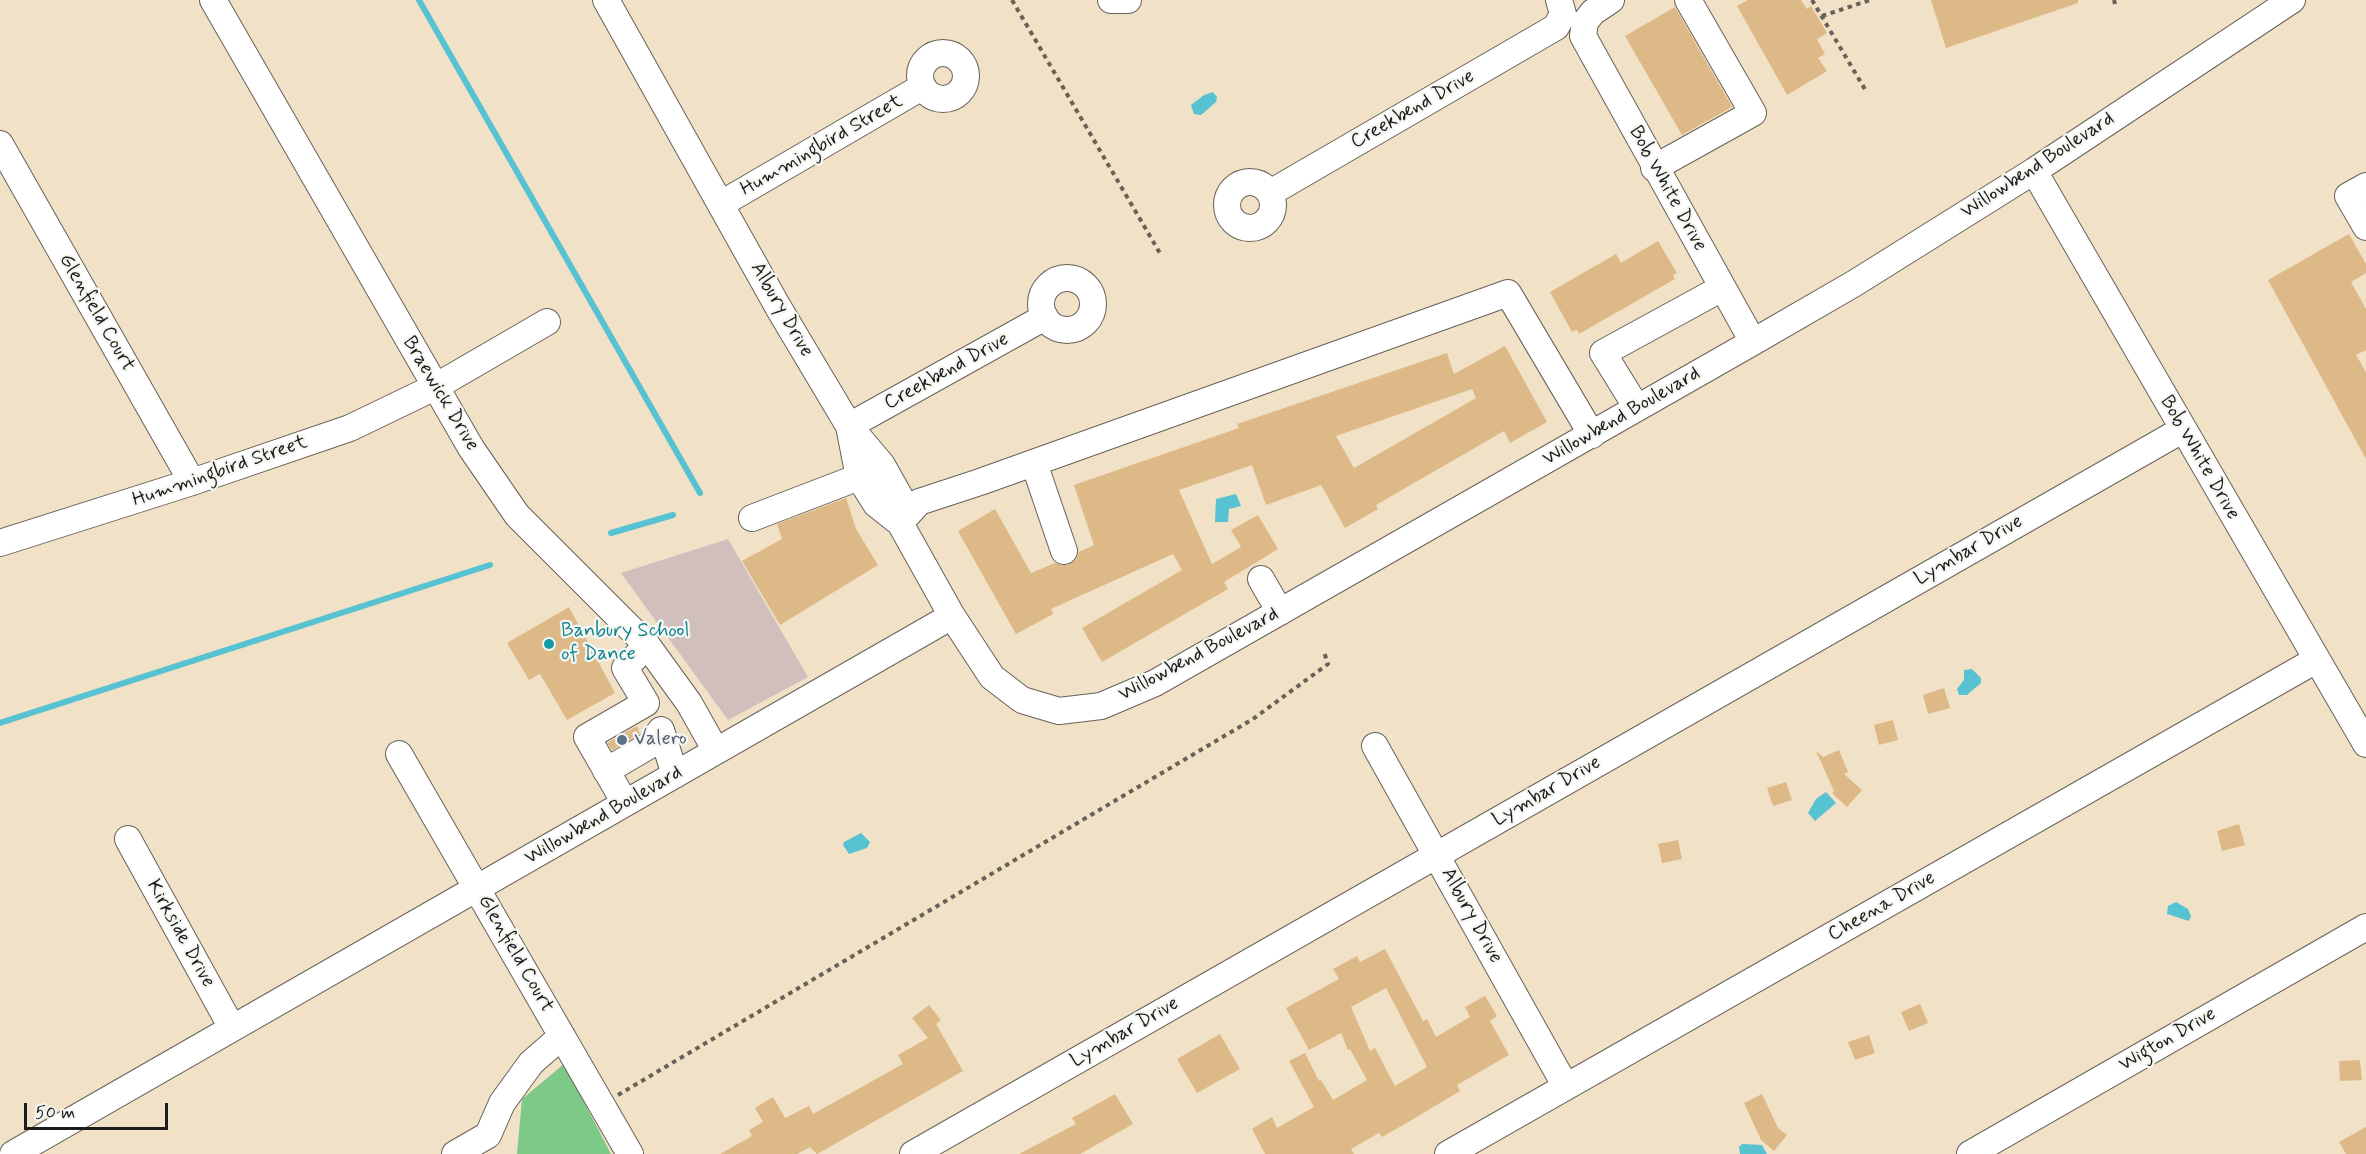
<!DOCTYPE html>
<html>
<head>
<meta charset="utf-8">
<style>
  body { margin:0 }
  #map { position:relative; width:2366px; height:1154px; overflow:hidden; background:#f1e1c7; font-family:Mynerve,sans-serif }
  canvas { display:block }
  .scale { position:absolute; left:24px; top:1103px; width:144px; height:27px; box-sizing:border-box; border:3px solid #1c1c1c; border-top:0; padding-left:8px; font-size:18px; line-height:21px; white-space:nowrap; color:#1c1c1c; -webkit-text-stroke:4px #f6f6f2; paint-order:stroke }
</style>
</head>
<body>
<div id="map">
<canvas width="2366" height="1154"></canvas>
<div class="scale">50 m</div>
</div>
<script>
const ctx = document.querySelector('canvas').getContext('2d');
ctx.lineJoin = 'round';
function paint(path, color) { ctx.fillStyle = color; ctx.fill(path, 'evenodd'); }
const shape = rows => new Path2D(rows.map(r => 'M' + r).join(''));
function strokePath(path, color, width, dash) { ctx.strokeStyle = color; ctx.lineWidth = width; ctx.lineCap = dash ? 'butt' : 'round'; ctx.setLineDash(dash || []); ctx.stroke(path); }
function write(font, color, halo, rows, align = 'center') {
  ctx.font = font + ' Mynerve,sans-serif'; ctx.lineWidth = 4.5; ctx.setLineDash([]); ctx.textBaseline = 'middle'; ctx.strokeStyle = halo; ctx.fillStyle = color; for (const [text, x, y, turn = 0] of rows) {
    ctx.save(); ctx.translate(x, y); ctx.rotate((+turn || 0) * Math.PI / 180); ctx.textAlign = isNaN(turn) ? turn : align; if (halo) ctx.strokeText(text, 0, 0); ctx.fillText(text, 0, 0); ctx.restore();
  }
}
const industrial = shape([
  [728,539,808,677,728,720,621,573]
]);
const green = shape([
  [564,1064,611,1154,517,1154,522,1099]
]);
const water = shape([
  [1213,92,1217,97,1216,102,1201,115,1194,114,1191,105,1204,95],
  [1236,494,1241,506,1229,509,1228,522,1215,522,1216,499],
  [1972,669,1981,678,1981,683,1967,695,1959,695,1957,689,1964,680,1964,670],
  [1826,792,1836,803,1815,821,1808,813,1816,799],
  [861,833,870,842,867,848,849,854,843,845,844,842],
  [2176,902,2188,909,2191,916,2189,921,2167,914,2168,906],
  [1742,1144,1762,1145,1767,1154,1740,1154,1739,1147]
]);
const stream = shape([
  [419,0,700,493],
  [611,533,673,515],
  [0,723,490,565]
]);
const building = shape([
  [1748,0,1801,0,1807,9,1811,6,1827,33,1817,39,1825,54,1818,58,1827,71,1787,95,1737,6],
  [1931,0,2078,0,2078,3,1946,48],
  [1675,7,1732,107,1682,135,1625,36],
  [2349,234,2366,264,2366,273,2351,282,2366,309,2366,350,2356,355,2366,372,2366,459,2268,280],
  [1658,241,1677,273,1673,275,1675,279,1579,334,1577,330,1572,332,1550,292,1616,254,1621,263],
  [1505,346,1547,422,1510,443,1504,431,1376,505,1378,509,1345,528,1321,485,1266,505,1252,465,1179,490,1212,564,1241,547,1231,530,1258,515,1278,549,1224,582,1228,589,1102,662,1082,628,1182,570,1173,554,1051,609,1053,614,1016,634,958,531,995,509,1031,573,1055,563,1068,565,1076,560,1079,552,1094,545,1074,485,1239,428,1237,424,1447,353,1454,374],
  [1472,389,1476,398,1354,468,1336,436],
  [846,498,856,529,878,565,780,625,742,561,782,539,777,524],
  [569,607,615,693,567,720,540,674,529,680,507,643],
  [1944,688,1950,708,1928,714,1923,695],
  [1893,720,1898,740,1879,745,1874,725],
  [637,726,640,734,612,750,607,743],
  [1839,750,1848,772,1844,774,1862,790,1847,807,1832,793,1834,791,1816,751,1823,757],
  [1786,782,1792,800,1773,806,1767,788],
  [2239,824,2245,845,2222,851,2217,831],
  [1678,840,1682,859,1662,863,1658,844],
  [1385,949,1423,1021,1427,1019,1436,1037,1470,1017,1465,1007,1485,996,1497,1016,1490,1021,1509,1055,1457,1085,1460,1091,1410,1121,1382,1137,1379,1133,1351,1149,1354,1154,1265,1154,1252,1129,1272,1117,1277,1128,1314,1107,1289,1061,1305,1053,1319,1081,1321,1080,1333,1100,1367,1080,1350,1049,1348,1050,1341,1033,1309,1050,1286,1008,1339,979,1333,969,1357,956,1360,962],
  [1386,988,1427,1067,1395,1086,1375,1048,1370,1051,1351,1007],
  [1920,1004,1928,1023,1909,1031,1901,1012],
  [929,1005,941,1020,936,1024,963,1071,817,1154,810,1147,797,1154,720,1154,752,1136,749,1130,763,1122,755,1108,773,1097,785,1118,809,1106,813,1114,903,1064,898,1055,928,1038,912,1018],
  [1220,1034,1240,1069,1197,1093,1177,1059],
  [1869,1035,1875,1053,1855,1060,1848,1042],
  [2360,1060,2362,1080,2340,1081,2339,1061],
  [1115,1094,1133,1124,1080,1154,1019,1154,1076,1124,1072,1118],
  [1762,1094,1778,1128,1787,1135,1774,1151,1761,1140,1744,1103],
  [2366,1127,2366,1154,2346,1154,2339,1142]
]);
const path = shape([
  [1012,0,1161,255],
  [1812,0,1866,91],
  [2114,0,2115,4],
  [1822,16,1870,0],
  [618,1095,1253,719,1328,664,1324,652]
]);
const minor = shape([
  [213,0,471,448,517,515,647,645,689,703,716,751],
  [606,0,778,307,849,426,859,477,876,504,900,523,952,616,992,677,1022,700,1059,711,1101,706,1155,683,1753,342,1855,283,2034,171,2292,0],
  [1111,0,1128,0],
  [1611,0,1593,12,1585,22,1583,36,1753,342],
  '920 76a23 23 0 1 1 46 0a23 23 0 1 1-46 0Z',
  [0,144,192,482],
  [1654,168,1753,113,1688,0],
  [2034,171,2366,744],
  '1227 205a23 23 0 1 1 46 0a23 23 0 1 1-46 0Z',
  [2366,186,2348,196,2366,227],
  [1270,193,1556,27,1563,14,1559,0],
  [721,204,922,87],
  '1041 304a26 26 0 1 1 52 0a26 26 0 1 1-52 0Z',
  [1637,408,1603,353,1722,288],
  [849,426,1045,317],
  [849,426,882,465,900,497,900,523],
  [1034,463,1064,551],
  [752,518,859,477],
  [900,523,919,502,980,482,1508,293,1592,435],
  [0,543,192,482,350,428,435,387,547,322],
  [1261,579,1280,612],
  [1375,746,1566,1087],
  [399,754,630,1154],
  [606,771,650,745,661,730,675,775],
  [625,803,587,737,646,703,625,668,647,645],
  [128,839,232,1028],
  [13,1154,952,616],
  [455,1154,488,1135,502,1103,531,1063,562,1036],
  [913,1154,2182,430],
  [1448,1154,2316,660],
  [1970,1154,2366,927]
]);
const markers = [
  [549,644,6,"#0f9aa8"],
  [622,740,6,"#5c6f8a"]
];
const streetNames = [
  ["Creekbend Drive",1413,110,-30],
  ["Hummingbird Street",822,146,-30],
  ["Willowbend Boulevard",2038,166,-33],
  ["Bob White Drive",1667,189,61],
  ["Albury Drive",781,310,60],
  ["Glenfield Court",96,313,60],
  ["Creekbend Drive",947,372,-29],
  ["Braewick Drive",440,394,59],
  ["Willowbend Boulevard",1622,417,-30],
  ["Bob White Drive",2199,458,60],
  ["Hummingbird Street",220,472,-19],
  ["Lymbar Drive",1969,551,-30],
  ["Willowbend Boulevard",1199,655,-28],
  ["Lymbar Drive",1547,792,-30],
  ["Willowbend Boulevard",604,816,-30],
  ["Cheena Drive",1882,907,-30],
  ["Albury Drive",1471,916,61],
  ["Kirkside Drive",180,934,61],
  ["Glenfield Court",515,954,60],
  ["Lymbar Drive",1125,1033,-30],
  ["Wigton Drive",2168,1040,-30]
];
const cultureNames = [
  ["Banbury School",561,632],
  ["of Dance",561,655]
];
const serviceNames = [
  ["Valero",634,740]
];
paint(industrial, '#d1bfbd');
paint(green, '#7cc988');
paint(water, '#57c2d1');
strokePath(stream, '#57c2d1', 6);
paint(building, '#ddb987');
strokePath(minor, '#676158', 28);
strokePath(path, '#676158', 4, [4.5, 4.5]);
strokePath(minor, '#fff', 26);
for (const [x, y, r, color] of markers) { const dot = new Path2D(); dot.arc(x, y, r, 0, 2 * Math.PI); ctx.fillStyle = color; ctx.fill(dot); strokePath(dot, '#f6f6f2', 2); }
write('20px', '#1c1c1c', '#f6f6f2', streetNames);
write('20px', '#0d838f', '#f6f6f2', cultureNames, 'left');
write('20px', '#4e5e75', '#f6f6f2', serviceNames, 'left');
</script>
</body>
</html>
